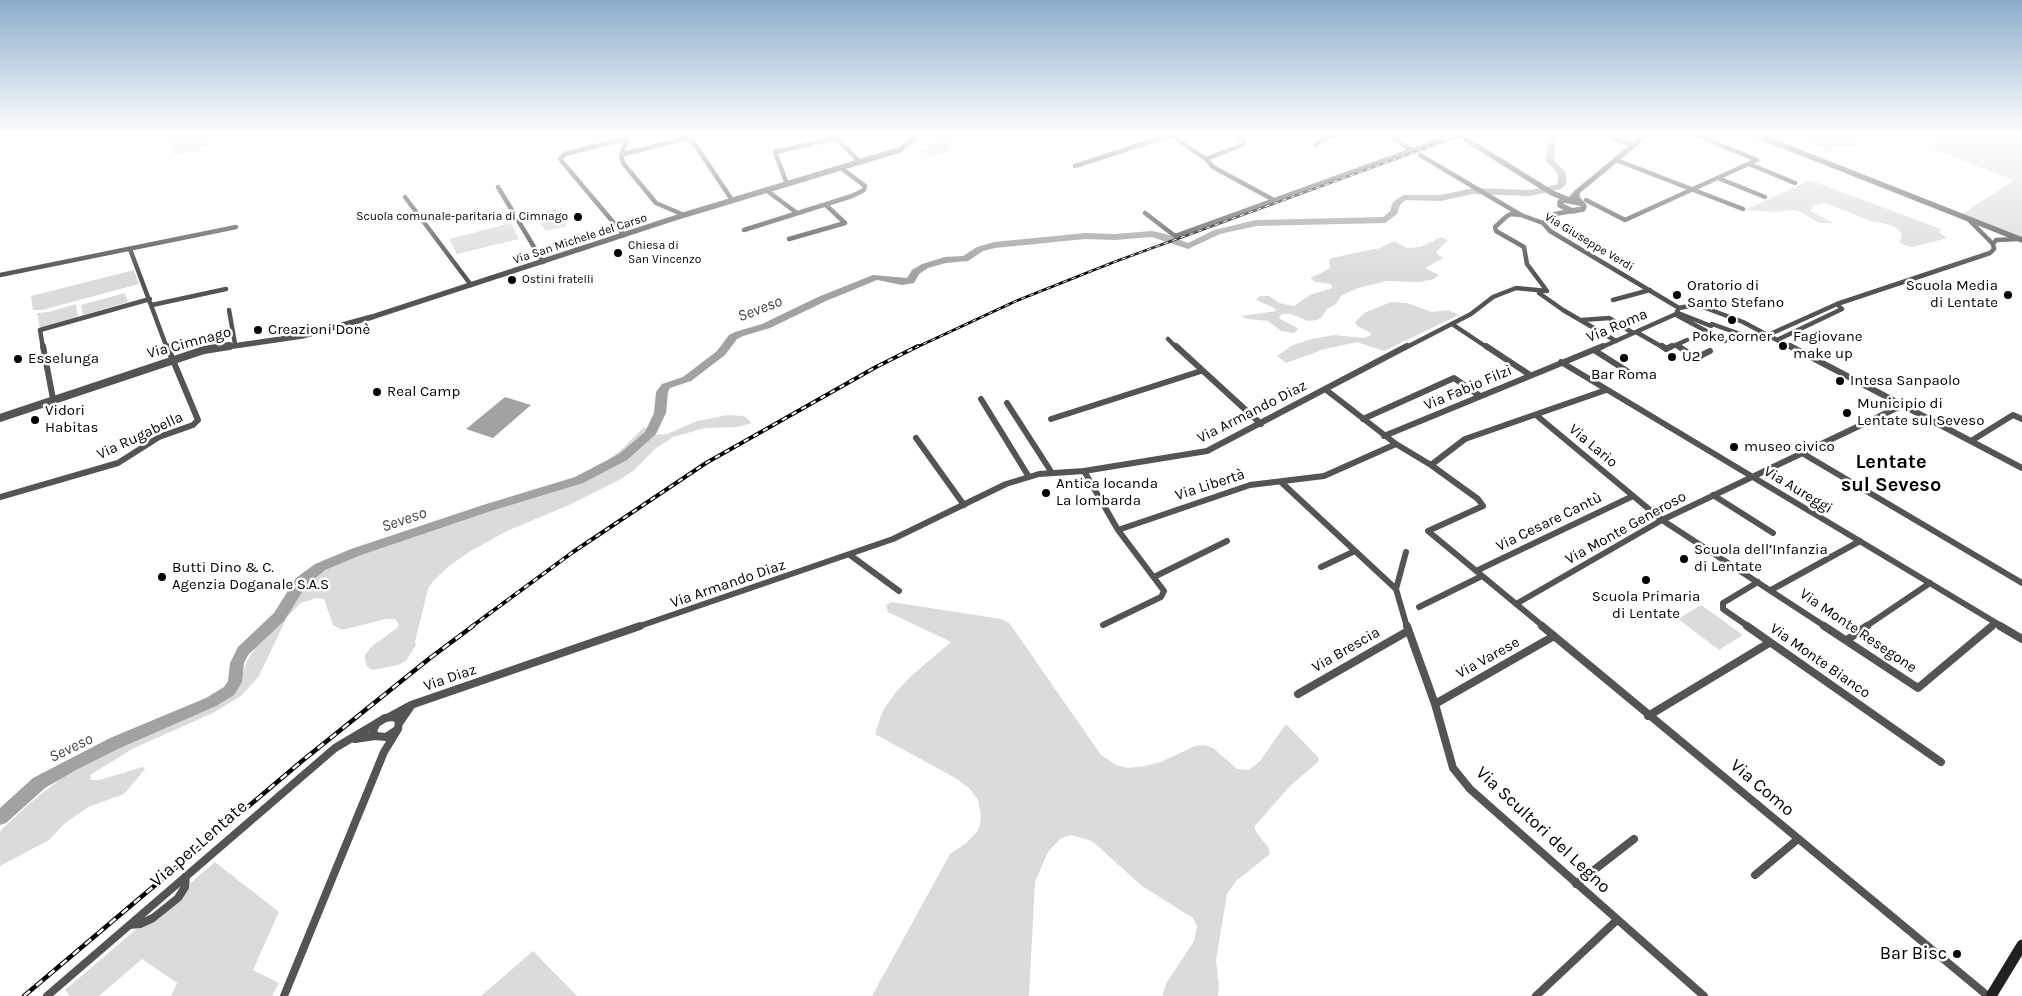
<!DOCTYPE html>
<html>
<head>
<meta charset="utf-8">
<style>
  body { margin:0 }
  canvas { display:block; background:#fff }
</style>
</head>
<body>
<canvas width="2022" height="996"></canvas>
<script>
const ctx = document.querySelector('canvas').getContext('2d');
ctx.lineJoin = 'round';
function paint(path, color) { ctx.fillStyle = color; ctx.fill(path, 'evenodd'); }
const shape = rows => new Path2D(rows.map(r => 'M' + r).join(''));
function strokePath(path, color, width, dash) { ctx.strokeStyle = color; ctx.lineWidth = width; ctx.lineCap = dash ? 'butt' : 'round'; ctx.setLineDash(dash || []); ctx.stroke(path); }
function write(font, color, halo, rows, align = 'center') {
  ctx.font = font + ' Karla,sans-serif'; ctx.lineWidth = 5; ctx.setLineDash([]); ctx.textBaseline = 'middle'; ctx.strokeStyle = halo; ctx.fillStyle = color; for (const [text, x, y, turn = 0] of rows) {
    ctx.save(); ctx.translate(x, y); ctx.rotate((+turn || 0) * Math.PI / 180); ctx.textAlign = isNaN(turn) ? turn : align; if (halo) ctx.strokeText(text, 0, 0); ctx.fillText(text, 0, 0); ctx.restore();
  }
}
const green = shape([
  [171,135,210,135,210,148,173,155],
  [1795,135,1838,135,1859,145,1827,151],
  [1959,135,2022,135,2022,237,1962,214,2014,180,1925,147],
  [946,139,955,145,948,148,951,151,931,157,918,148],
  [1810,180,1941,229,1939,232,1947,238,1913,247,1906,246,1900,242,1902,234,1897,228,1887,224,1874,222,1825,203,1814,205,1810,211,1833,223,1819,223,1801,212,1793,210,1777,212,1745,210],
  [555,209,567,226,546,231,534,215],
  [511,223,519,239,457,254,449,239],
  [1441,237,1448,240,1437,251,1437,254,1443,258,1425,268,1439,275,1434,279,1420,282,1387,281,1358,288,1341,296,1336,304,1327,309,1321,318,1317,320,1308,321,1291,314,1282,314,1279,317,1280,319,1298,328,1296,332,1293,333,1281,331,1268,321,1247,319,1241,316,1276,311,1274,308,1256,300,1260,296,1270,296,1279,303,1294,306,1310,295,1332,288,1331,284,1315,282,1310,278,1329,269,1330,266,1329,260,1331,258,1380,248,1394,241,1407,248,1420,247],
  [134,270,139,284,42,310,33,310,31,296],
  [125,293,128,302,83,315,81,305],
  [1391,302,1407,303,1432,312,1448,310,1459,315,1384,351,1357,342,1325,349,1286,363,1277,356,1293,345,1312,339,1334,335,1364,338,1371,335,1371,333,1357,326,1355,322,1364,313],
  [76,304,78,317,40,328,37,313,49,312],
  [728,415,744,416,752,423,738,427,705,428,673,437,655,449,633,471,619,480,569,505,507,531,469,552,449,566,433,581,428,589,415,642,416,645,406,661,398,665,373,670,367,667,365,661,365,655,371,647,397,628,399,624,395,619,386,619,342,630,333,625,324,599,317,598,301,603,287,617,259,676,241,696,213,713,134,748,90,775,91,780,99,780,143,767,145,769,124,794,88,807,64,824,49,840,0,866,0,831,30,803,63,777,84,763,117,746,213,703,235,691,238,687,247,661,256,647,278,625,298,590,314,574,327,565,362,553,363,550,565,483,606,462,623,448,644,427,655,435,667,434,697,421],
  [892,602,1001,619,1006,621,1010,624,1101,755,1116,765,1128,768,1144,766,1161,762,1195,746,1204,745,1213,748,1237,769,1249,770,1260,761,1286,724,1319,758,1318,762,1290,786,1254,827,1257,833,1268,847,1270,854,1236,881,1227,894,1216,960,1219,986,1218,996,1162,996,1167,982,1194,941,1197,926,1193,918,1142,886,1092,841,1071,835,1060,839,1048,852,1035,882,1029,996,872,996,950,854,965,844,977,832,980,825,981,816,978,800,970,789,957,779,875,734,883,710,897,691,911,676,951,642,888,612,886,605],
  [1701,605,1743,635,1719,650,1678,619],
  [215,862,279,912,253,970,279,983,272,996,171,996,177,983,142,959,99,996,70,996,65,990],
  [533,951,577,996,481,996]
]);
const water = shape([
  [505,397,531,405,493,438,466,429]
]);
const river = shape([
  [1549,135,1557,135,1554,160,1566,173,1566,184,1561,189,1530,196,1473,194,1441,201,1406,200,1400,205,1397,214,1385,223,1256,226,1220,234,1188,249,1152,237,1115,240,1085,239,995,248,983,251,968,261,946,263,928,268,919,274,914,283,902,285,877,280,826,301,770,328,743,336,737,339,725,355,691,381,670,388,668,392,666,413,656,434,627,460,583,483,491,511,361,555,325,570,306,586,284,621,248,655,244,663,242,682,234,695,216,706,120,748,76,770,45,788,6,823,0,825,0,808,33,778,110,738,206,698,224,687,228,681,230,663,238,647,274,613,296,578,315,564,351,549,483,505,575,477,619,454,645,432,654,413,656,392,662,384,683,377,717,351,729,335,735,332,762,324,818,297,873,275,907,278,912,270,922,264,945,257,963,256,977,247,994,242,1085,233,1115,234,1152,231,1166,234,1188,243,1214,230,1256,220,1383,217,1390,211,1393,202,1403,195,1441,195,1473,188,1530,190,1555,185,1558,183,1558,174,1546,161,1549,135]
]);
const minorFar2 = shape([
  [1236,135,1244,141,1244,144,1206,159,1213,167,1272,199],
  [1390,135,1411,150],
  [1604,135,1634,146],
  [627,136,628,138,621,155,623,163,656,203,684,215],
  [834,136,860,162],
  [1172,136,1206,159],
  [690,137,732,200],
  [1315,144,1333,135],
  [621,155,698,135],
  [1420,155,1521,215,1543,223,1550,231,1679,308],
  [1616,160,1743,209],
  [1749,164,1795,183],
  [1075,166,1149,142,1178,135],
  [1718,178,1765,197],
  [787,184,775,152,837,138],
  [498,187,543,262],
  [766,190,797,213],
  [405,197,471,285],
  [1586,200,1625,220,1757,160,1696,135],
  [1145,213,1175,236,1437,141],
  [1969,220,1993,244],
  [1543,223,1555,214,1572,211],
  [744,230,852,196,864,190,865,186,841,168],
  [624,235,560,159,565,154,628,138],
  [789,239,845,223,826,205],
  [130,249,167,348],
  [0,275,236,227],
  [1539,293,1563,310,1616,341],
  [1613,300,1650,290],
  [152,305,226,289],
  [1679,308,1689,306,1703,307,1743,322,1792,348],
  [229,310,235,344],
  [1678,313,1711,326,1712,324,1743,335],
  [1678,316,1725,341],
  [1582,320,1609,318,1633,333],
  [1452,324,1488,348],
  [1636,332,1664,348],
  [1768,335,1837,304,1990,253,1994,249,1993,244,1996,240,2018,239],
  [1168,339,1177,348],
  [1777,340,1842,309,1837,304],
  [1676,345,1680,348],
  [43,348,40,330,150,299],
  [1405,348,1471,314,1493,297,1516,288,1547,291,1527,264,1524,247,1496,231,1495,227,1507,216,1511,214,1521,215],
  [1600,348,1676,314,1679,308],
  [1669,348,1687,340]
]);
const minorFar1 = shape([
  [43,346,53,399],
  [1176,346,1261,424],
  [1486,346,1530,375],
  [1662,346,1666,349,1672,346],
  [1678,346,1696,358,1710,351],
  [1790,346,2022,468],
  [1594,350,1630,373],
  [1561,362,2003,627],
  [1325,389,1396,444,1431,465,1478,499,1483,506,1428,531,1544,627],
  [981,399,1029,477],
  [1007,403,1052,473],
  [1536,415,1662,520,1826,627],
  [1051,419,1201,371],
  [1363,419,1454,378,1480,396],
  [1384,436,1603,346],
  [916,438,964,505],
  [1971,441,2013,415,2022,419],
  [1802,453,2022,583],
  [1431,465,1465,439,1606,390],
  [1084,471,1118,530,1164,591,1161,597,1103,625],
  [1281,482,1396,589,1407,627],
  [1713,495,1773,533],
  [0,497,118,463,159,437,193,425,198,420,167,346],
  [1118,530,1250,485,1324,476,1396,444],
  [850,555,899,591],
  [1321,567,1355,551],
  [1476,571,1633,496],
  [1154,577,1227,541],
  [1396,589,1406,552],
  [1771,590,1860,541],
  [1516,604,1662,520,1901,406],
  [1419,607,1482,576],
  [637,627,893,539,1006,484,1039,474,1084,471,1207,451,1407,346],
  [1749,627,1723,609,1723,603,1758,582],
  [1865,627,1930,583],
  [1991,627,1996,623]
]);
const minor = shape([
  [1407,626,1435,704,1453,768,1470,789,1704,996],
  [1542,626,1988,996],
  [1747,626,1941,762],
  [1824,626,1918,688,1992,626],
  [2000,626,2022,639],
  [1847,640,1867,626],
  [1298,694,1408,631],
  [1435,704,1554,636],
  [1648,716,1769,643],
  [389,717,411,705,640,626],
  [393,717,399,720,398,729,386,737,375,736,373,730,377,723,385,718,393,717],
  [400,722,411,706],
  [355,739,375,736],
  [1755,875,1798,839],
  [1576,884,1634,839],
  [130,925,140,924,153,918,178,898,185,887,186,876],
  [47,996,335,748,377,723],
  [284,996,384,752,398,729],
  [1536,996,1617,920]
]);
const tertiaryFar1 = shape([
  [1459,135,1552,193,1569,200],
  [1756,135,2022,240],
  [1577,192,1577,198,1584,206,1583,209,1572,211,1560,205,1560,202,1564,200,1580,203],
  [1570,200,1577,192,1646,135],
  [220,348,302,336,372,317,684,215,899,150,919,135]
]);
const tertiary = shape([
  [0,418,204,350,229,346]
]);
const secondary = shape([
  [1991,996,2022,945]
]);
const railFar2 = shape([
  [915,348,1016,301,1114,262,1461,135]
]);
const railFar1 = shape([
  [471,627,573,552,706,463,876,367,918,346]
]);
const rail = shape([
  [24,996,302,761,430,658,473,626]
]);
const markers = [
  [578,217,5,"#000"],
  [618,253,5,"#000"],
  [512,280,5,"#000"],
  [1677,295,5,"#000"],
  [2008,295,5,"#000"],
  [1732,320,5,"#000"],
  [258,330,5,"#000"],
  [1783,346,5,"#000"],
  [1672,357,5,"#000"],
  [1624,358,5,"#000"],
  [18,359,5,"#000"],
  [1840,381,5,"#000"],
  [377,392,5,"#000"],
  [1847,413,5,"#000"],
  [35,420,5,"#000"],
  [1734,447,5,"#000"],
  [1046,493,5,"#000"],
  [1684,559,5,"#000"],
  [162,577,5,"#000"],
  [1646,580,5,"#000"],
  [1957,954,5,"#000"]
];
const farPoinames = [
  ["Scuola comunale-paritaria di Cimnago",568,217,"right"],
  ["Chiesa di",628,246],
  ["San Vincenzo",628,260],
  ["Ostini fratelli",522,280]
];
const farStreetnames = [
  ["Via San Michele del Carso",580,239,-18],
  ["Via Giuseppe Verdi",1589,242,31]
];
const poiNames = [
  ["Oratorio di",1687,286],
  ["Santo Stefano",1687,303],
  ["Scuola Media",1998,286,"right"],
  ["di Lentate",1998,303,"right"],
  ["Creazioni Donè",268,330],
  ["Poke corner",1732,337,"center"],
  ["Fagiovane",1793,337],
  ["make up",1793,354],
  ["U2",1682,357],
  ["Esselunga",28,359],
  ["Bar Roma",1624,375,"center"],
  ["Intesa Sanpaolo",1850,381],
  ["Real Camp",387,392],
  ["Municipio di",1857,404],
  ["Lentate sul Seveso",1857,421],
  ["Vidori",45,411],
  ["Habitas",45,428],
  ["museo civico",1744,447],
  ["Antica locanda",1056,484],
  ["La lombarda",1056,501],
  ["Scuola dell’Infanzia",1694,550],
  ["di Lentate",1694,567],
  ["Butti Dino & C.",172,568],
  ["Agenzia Doganale S.A.S",172,585],
  ["Scuola Primaria",1646,597,"center"],
  ["di Lentate",1646,614,"center"]
];
const streetNames = [
  ["Via Roma",1617,326,-23],
  ["Via Cimnago",189,343,-15],
  ["Via Fabio Filzi",1468,388,-23],
  ["Via Armando Diaz",1252,412,-27],
  ["Via Rugabella",140,436,-25],
  ["Via Lario",1593,446,40],
  ["Via Libertà",1210,485,-18],
  ["Via Aureggi",1798,490,31],
  ["Via Cesare Cantù",1549,522,-26],
  ["Via Monte Generoso",1626,528,-29],
  ["Via Armando Diaz",728,584,-19],
  ["Via Monte Resegone",1858,631,34],
  ["Via Brescia",1346,650,-30],
  ["Via Varese",1488,658,-29],
  ["Via Monte Bianco",1820,661,35],
  ["Via Diaz",450,678,-19]
];
const waterNames = [
  ["Seveso",760,309,-21],
  ["Seveso",404,520,-19],
  ["Seveso",71,748,-26]
];
const nearStreetnames = [
  ["Via Como",1762,788,40],
  ["Via Scultori del Legno",1543,830,43],
  ["Via per Lentate",199,844,-41]
];
const nearPoinames = [
  ["Bar Bisc",1947,954]
];
const districtNames = [
  ["Lentate",1891,462],
  ["sul Seveso",1891,485]
];
paint(green, '#dbdbdb');
paint(water, '#a2a2a2');
paint(river, '#a2a2a2');
strokePath(minorFar2, '#545454', 4.5);
strokePath(minorFar1, '#545454', 6);
strokePath(minor, '#545454', 8);
strokePath(tertiaryFar1, '#545454', 5.5);
strokePath(tertiary, '#545454', 8);
strokePath(secondary, '#212121', 11);
strokePath(railFar2, '#000', 2.5);
strokePath(railFar1, '#000', 4);
strokePath(rail, '#000', 4.5);
strokePath(railFar2, '#fff', 1, [4.5]);
strokePath(railFar1, '#fff', 2, [5.5]);
strokePath(rail, '#fff', 2.5, [8]);
const sky = ctx.createLinearGradient(0, 0, 0, 275);
sky.addColorStop(0, '#8cadcc');
sky.addColorStop(0.49, '#fff');
sky.addColorStop(1, '#ffffff00');
ctx.fillStyle = sky;
ctx.fillRect(0, 0, 2022, 275);
for (const [x, y, r, color] of markers) { const dot = new Path2D(); dot.arc(x, y, r, 0, 2 * Math.PI); ctx.fillStyle = color; ctx.fill(dot); strokePath(dot, '#fff', 2); }
write('12px', '#000', '#fff', farPoinames, 'left');
write('12px', '#000', '#fff', farStreetnames);
write('15px', '#000', '#fff', poiNames, 'left');
write('15px', '#000', '#fff', streetNames);
write('italic 16px', '#434343', '#fff', waterNames);
write('18px', '#000', '#fff', nearStreetnames);
write('18px', '#000', '#fff', nearPoinames, 'right');
write('bold 20px', '#000', '#fff', districtNames);
</script>
</body>
</html>
